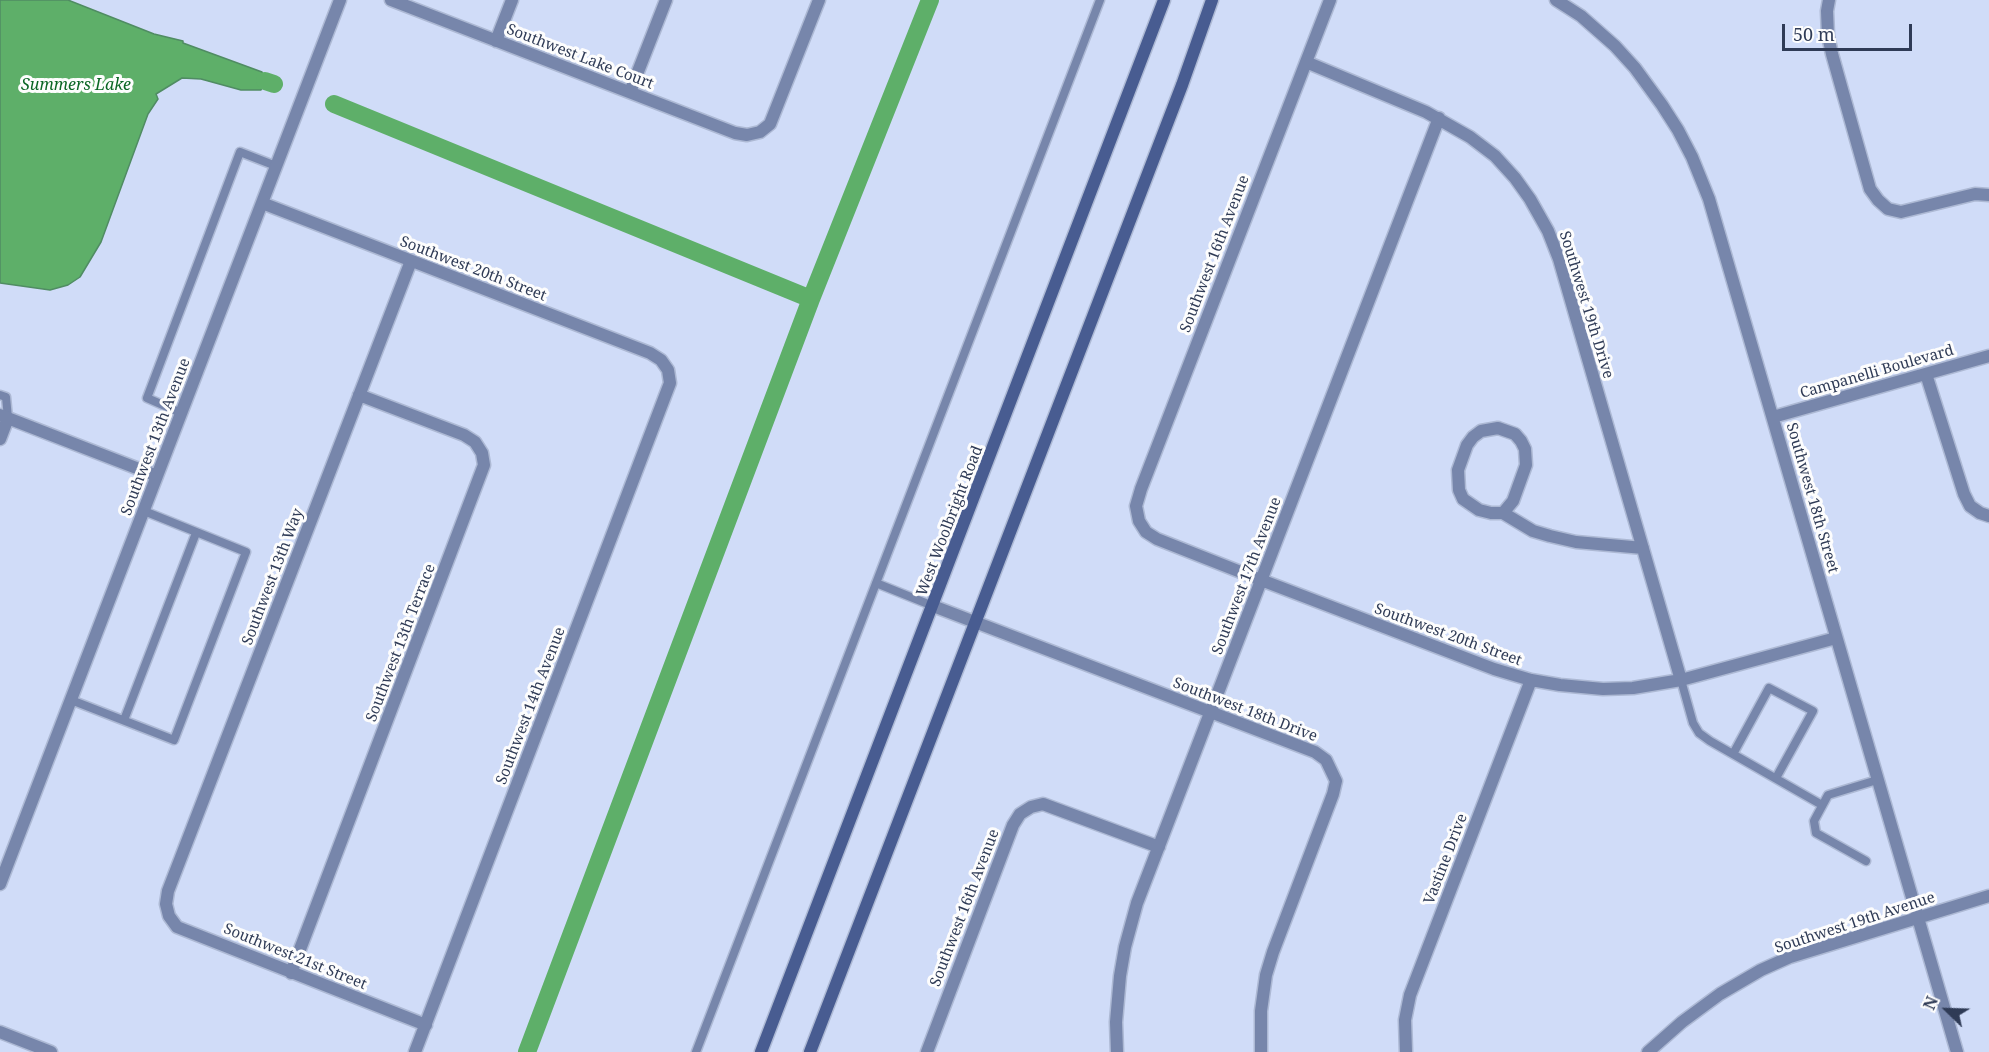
<!DOCTYPE html>
<html>
<head>
<meta charset="utf-8">
<style>
  body { margin:0 }
  #map { position:relative; width:1989px; height:1052px; overflow:hidden; background:#d0dcf8; font-family:"Noto Serif",serif }
  canvas { display:block }
  .north { position:absolute; left:1917px; top:980px; width:60px; height:60px; -webkit-text-stroke:4px #fdfdfd; paint-order:stroke; rotate:293deg; font-size:16px; font-weight:700; line-height:24px; text-align:center; color:#2f3b56 }
  .north::after { content:''; display:block; margin:auto; width:21px; height:27px; background:#2f3b56; clip-path:polygon(50% 0,100% 100%,50% 72%,0 100%) }
  .scale { position:absolute; left:1782px; top:24px; width:130px; height:27px; box-sizing:border-box; border:3px solid #2f3b56; border-top:0; padding-left:8px; font-size:18px; line-height:21px; white-space:nowrap; color:#2f3b56; -webkit-text-stroke:4px #fdfdfd; paint-order:stroke }
</style>
</head>
<body>
<div id="map">
<canvas width="1989" height="1052"></canvas>
<div class="north">N</div>
<div class="scale">50 m</div>
</div>
<script>
const ctx = document.querySelector('canvas').getContext('2d');
ctx.lineJoin = 'round';
function paint(path, color) { ctx.fillStyle = color; ctx.fill(path, 'evenodd'); }
const shape = rows => new Path2D(rows.map(r => 'M' + r).join(''));
function strokePath(path, color, width, dash) { ctx.strokeStyle = color; ctx.lineWidth = width; ctx.lineCap = dash ? 'butt' : 'round'; ctx.setLineDash(dash || []); ctx.stroke(path); }
function write(font, color, halo, rows, align = 'center') {
  ctx.font = font + ' "Noto Serif",serif'; ctx.lineWidth = 6; ctx.setLineDash([]); ctx.textBaseline = 'middle'; ctx.strokeStyle = halo; ctx.fillStyle = color; for (const [text, x, y, turn = 0] of rows) {
    ctx.save(); ctx.translate(x, y); ctx.rotate((+turn || 0) * Math.PI / 180); ctx.textAlign = isNaN(turn) ? turn : align; if (halo) ctx.strokeText(text, 0, 0); ctx.fillText(text, 0, 0); ctx.restore();
  }
}
const water = shape([
  [0,0,68,0,154,34,183,41,183,43,262,72,265,81,261,90,241,90,201,79,182,78,156,94,158,99,148,114,101,242,80,277,68,285,50,290,0,283,0,0]
]);
const canal = shape([
  [265,81,274,84],
  [334,104,811,299],
  [527,1052,811,299,930,0]
]);
const lane = shape([
  [0,395,6,397,8,418],
  [181,413,147,398,240,152,276,166],
  [876,583,933,606],
  [1681,680,1693,723,1699,733,1710,741,1822,805],
  [71,700,174,740,246,552,144,511],
  [124,720,196,533],
  [1733,754,1769,688,1813,711,1776,778],
  [1866,861,1816,833,1814,821,1828,795,1877,780],
  [696,1052,1100,0]
]);
const street = shape([
  [391,0,735,133,747,135,760,132,770,124,819,0],
  [1330,0,1141,489,1136,506,1139,521,1146,532,1157,539,1261,580,1494,669,1531,680,1560,685,1603,689,1633,688,1681,680,1836,638],
  [1556,0,1581,16,1615,46,1635,68,1662,105,1678,130,1692,157,1709,199,1957,1052],
  [1829,0,1827,11,1828,36,1832,54,1870,189,1878,200,1888,209,1901,212,1975,194,1989,195],
  [496,41,512,0],
  [1306,62,1426,112,1470,137,1495,156,1515,178,1530,199,1548,231,1559,259,1681,680],
  [630,92,666,0],
  [262,203,650,353,661,360,668,370,670,383,415,1052],
  [411,261,168,891,166,904,169,916,177,927,426,1025],
  [1926,374,1964,494,1970,506,1980,513,1989,516],
  [0,415,157,476],
  [1773,417,1989,356],
  [1498,428,1515,434,1521,441,1525,449,1526,465,1513,501,1503,513,1491,513,1479,510,1463,499,1459,490,1458,470,1467,445,1473,437,1481,431,1498,428],
  [0,439,8,418],
  [1503,513,1533,531,1550,536,1576,542,1643,548],
  [933,606,1315,752,1326,760,1336,781,1333,794,1273,952,1266,975,1261,1011,1261,1052],
  [0,884,340,0],
  [291,973,484,465,482,453,475,442,464,435,359,395],
  [0,1032,51,1052],
  [927,1052,1013,825,1020,814,1031,807,1043,804,1159,847],
  [1117,1052,1116,1022,1120,976,1125,947,1137,903,1439,118],
  [1406,1052,1405,1020,1410,995,1531,680],
  [1648,1052,1682,1022,1720,994,1761,970,1790,957,1989,896]
]);
const secondary = shape([
  [761,1052,1164,0],
  [810,1052,1182,85,1212,0]
]);
const streetNames = [
  ["Southwest Lake Court",580,57,21],
  ["Southwest 16th Avenue",1215,254,-69],
  ["Southwest 20th Street",473,269,21],
  ["Southwest 19th Drive",1586,305,73],
  ["Campanelli Boulevard",1877,372,-16],
  ["Southwest 13th Avenue",156,437,-69],
  ["Southwest 18th Street",1812,498,74],
  ["West Woolbright Road",950,521,-69],
  ["Southwest 17th Avenue",1247,576,-69],
  ["Southwest 13th Way",273,577,-69],
  ["Southwest 20th Street",1448,635,20],
  ["Southwest 13th Terrace",401,643,-69],
  ["Southwest 14th Avenue",531,706,-69],
  ["Southwest 18th Drive",1245,710,21],
  ["Vastine Drive",1446,859,-69],
  ["Southwest 16th Avenue",965,908,-69],
  ["Southwest 19th Avenue",1855,923,-18],
  ["Southwest 21st Street",295,957,22]
];
const waterNames = [
  ["Summers Lake",76,85]
];
paint(water, '#5eaf69');
strokePath(water, '#508c63', 1.5);
strokePath(canal, '#5eaf69', 18);
strokePath(lane, '#adb9d4', 11);
strokePath(street, '#adb9d4', 15);
strokePath(secondary, '#adb9d4', 15);
strokePath(lane, '#7786ab', 8);
strokePath(street, '#7786ab', 12);
strokePath(secondary, '#485c91', 12);
write('15px', '#2f3b56', '#fdfdfd', streetNames);
write('italic 16px', '#0a6624', '#fdfdfd', waterNames);
</script>
</body>
</html>
